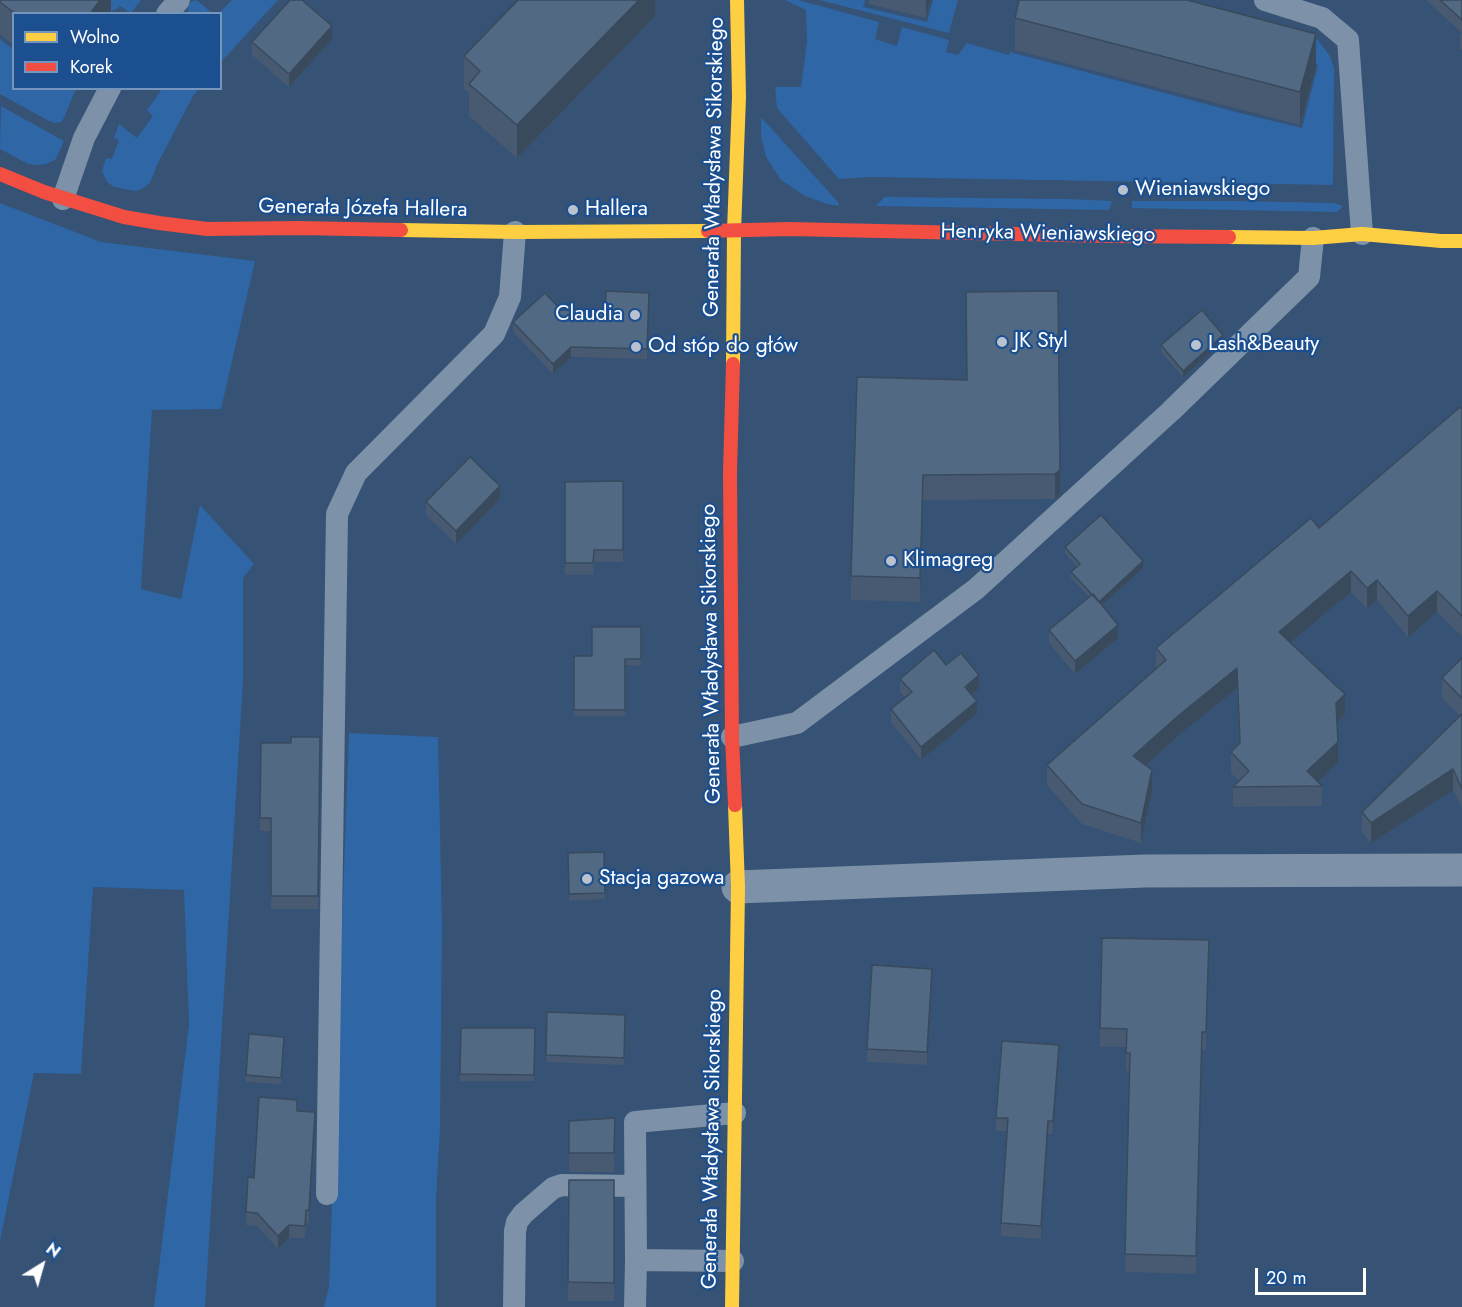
<!DOCTYPE html>
<html>
<head>
<meta charset="utf-8">
<style>
  body { margin:0 }
  #map { position:relative; width:1462px; height:1307px; overflow:hidden; background:#365274; font-family:Jost,sans-serif }
  canvas { display:block }
  .legend { position:absolute; left:12px; top:12px; width:210px; height:78px; box-sizing:border-box; background:#1b4f8f; border:2px solid #7695bc; margin:0; padding:8px 10px; list-style:none; font-size:18px; color:#fff }
  .legend li { display:flex; align-items:center; gap:12px; height:30px }
  .legend b { width:30px; border:2px solid #7695bc }
  .north { position:absolute; left:12px; top:1235px; width:60px; height:60px; -webkit-text-stroke:4px #1b4f8f; paint-order:stroke; rotate:37deg; font-size:16px; font-weight:700; line-height:24px; text-align:center; color:#fff }
  .north::after { content:''; display:block; margin:auto; width:21px; height:27px; background:#fff; clip-path:polygon(50% 0,100% 100%,50% 72%,0 100%) }
  .scale { position:absolute; left:1255px; top:1268px; width:111px; height:27px; box-sizing:border-box; border:3px solid #fff; border-top:0; padding-left:8px; font-size:18px; line-height:21px; white-space:nowrap; color:#fff; -webkit-text-stroke:4px #1b4f8f; paint-order:stroke }
</style>
</head>
<body>
<div id="map">
<canvas width="1462" height="1307"></canvas>
<ul class="legend">
<li><b style="height:8px;background:#ffcf43"></b>Wolno</li>
<li><b style="height:8px;background:#f24e42"></b>Korek</li>
</ul>
<div class="north">N</div>
<div class="scale">20 m</div>
</div>
<script>
const ctx = document.querySelector('canvas').getContext('2d');
ctx.lineJoin = 'round';
function paint(path, color) { ctx.fillStyle = color; ctx.fill(path, 'evenodd'); }
const shape = rows => new Path2D(rows.map(r => 'M' + r).join(''));
function strokePath(path, color, width, dash) { ctx.strokeStyle = color; ctx.lineWidth = width; ctx.lineCap = dash ? 'butt' : 'round'; ctx.setLineDash(dash || []); ctx.stroke(path); }
function write(font, color, halo, rows, align = 'center') {
  ctx.font = font + ' Jost,sans-serif'; ctx.lineWidth = 4.5; ctx.setLineDash([]); ctx.textBaseline = 'middle'; ctx.strokeStyle = halo; ctx.fillStyle = color; for (const [text, x, y, turn = 0] of rows) {
    ctx.save(); ctx.translate(x, y); ctx.rotate((+turn || 0) * Math.PI / 180); ctx.textAlign = isNaN(turn) ? turn : align; if (halo) ctx.strokeText(text, 0, 0); ctx.fillText(text, 0, 0); ctx.restore();
  }
}
const green = shape([
  [104,0,141,0,131,13,120,6,116,10,114,9,110,13],
  [195,0,198,1,212,13,189,13,187,8,191,2],
  [232,0,278,0,221,62,220,14,219,13],
  [785,0,798,0,879,22,875,39,897,46,902,27,949,40,946,52,958,55,967,43,1009,55,1010,52,1240,113,1302,128,1318,65,1287,57,1293,28,1305,31,1318,40,1330,56,1334,68,1333,185,870,177,839,179,777,108,775,87,801,87,807,41,806,10],
  [819,0,865,0,863,7,927,22,933,0,958,0,949,33],
  [0,39,13,49,14,88,76,89,62,122,55,123,49,121,0,94],
  [162,89,199,89,193,96,158,163,150,183,142,189,135,191,114,187,107,182,102,171,106,158,112,159,119,140,114,138,119,124,137,138,153,116,147,110],
  [1,106,64,141,56,159,47,164,37,165,28,164,0,149],
  [761,117,838,202,839,206,827,204,805,196,781,180,766,157,761,136],
  [885,197,1068,199,1112,201,1109,210,875,206],
  [1132,201,1234,201,1334,203,1343,206,1337,212,1132,208],
  [0,203,101,242,255,261,221,409,152,410,141,589,181,599,200,505,254,564,243,578,243,681,205,1307,154,1307,189,1024,184,890,93,887,81,1074,34,1073,0,1241],
  [349,733,438,737,442,926,440,1129,436,1199,436,1307,324,1307,329,1287]
]);
const lane = shape([
  [1265,0,1322,18,1348,40,1362,234],
  [167,14,179,0],
  [63,199,84,138,110,88],
  [732,737,797,723,976,589,1171,411,1309,277,1313,238],
  [327,1194,337,514,356,473,494,334,510,297,515,232],
  [636,1260,733,1261],
  [514,1307,515,1231,517,1222,523,1214,553,1188,562,1185,635,1186],
  [635,1307,636,1260,635,1122,735,1113]
]);
const street = shape([
  [738,887,1145,871,1462,870]
]);
const slow = shape([
  [401,230,515,232,708,231],
  [1229,237,1313,238,1362,234,1441,241,1462,241],
  [733,364,734,231,739,97,737,0],
  [732,1307,738,887,735,805]
]);
const jam = shape([
  [0,174,44,192,124,217,159,223,207,229,298,228,401,230],
  [708,231,789,229,1107,236,1229,237],
  [733,364,730,473,732,737,735,805]
]);
const wall = shape([
  [0,0,111,0,111,14,14,14,14,45,0,35],
  [655,0,655,16,517,158,469,116,469,93,464,89,464,56],
  [869,0,930,0,926,18,869,4],
  [1426,0,1462,0,1462,33],
  [1015,18,1316,66,1300,125,1015,50],
  [1462,33,1462,50,1460,49,1460,36],
  [332,39,289,87,252,55,252,42],
  [1058,291,1060,494,1055,499,923,500,920,602,851,600,851,576,967,380],
  [649,293,647,359,571,357,553,374,513,332,513,322,561,310,605,311],
  [1223,342,1183,377,1161,352,1161,345],
  [1462,408,1462,636,1437,612,1408,637,1377,600,1367,609,1351,592,1290,643,1345,714,1337,722,1338,762,1318,782,1322,786,1322,806,1233,807,1233,787,1239,781,1231,773,1231,752,1239,744,1237,688,1178,736,1146,766,1152,791,1141,843,1082,824,1047,785,1047,765,1156,668,1156,648,1319,528],
  [623,481,623,562,594,562,593,575,565,575,565,482],
  [500,499,456,544,426,515,426,502],
  [1065,547,1143,568,1102,606,1118,638,1075,674,1049,643,1049,630,1089,597,1071,578,1071,572,1077,567,1065,553],
  [641,627,641,666,625,665,625,716,574,716,574,656,592,656],
  [1462,658,1462,809,1453,790,1371,843,1362,832,1362,812,1460,716,1442,698,1442,678],
  [946,665,979,688,971,695,977,714,921,760,891,722,891,709,905,697,900,692,900,679],
  [320,737,318,909,271,909,271,831,260,831,261,743,291,743],
  [604,852,605,899,569,901,568,853],
  [1209,958,1206,1050,1202,1050,1196,1274,1125,1272,1130,1071,1126,1071,1126,1047,1100,1047,1100,1028],
  [932,982,927,1065,867,1062,867,1049],
  [547,1012,625,1015,624,1065,546,1062],
  [461,1028,535,1028,534,1081,460,1081],
  [284,1043,281,1084,246,1082,246,1075],
  [1059,1058,1053,1134,1048,1134,1041,1239,1001,1236,1001,1223,1007,1131,996,1131,996,1118],
  [297,1111,315,1125,309,1223,306,1223,305,1238,289,1238,278,1249,257,1226,246,1225,246,1212,254,1178],
  [615,1118,614,1172,569,1172,569,1121],
  [569,1180,614,1180,614,1301,568,1301]
]);
const shadedWall = shape([
  [96,0,111,0,111,14,90,14],
  [639,0,655,0,655,16,517,158,517,125],
  [926,0,930,0,926,18],
  [332,26,332,39,289,87,289,74],
  [1316,34,1316,66,1300,125,1300,92],
  [1223,335,1223,342,1183,377,1183,371],
  [571,347,571,357,553,374,553,364],
  [1060,470,1060,494,1055,499,1055,474],
  [923,475,923,500,920,602,920,578],
  [500,486,500,499,456,544,456,531],
  [1143,561,1143,568,1099,608,1099,602],
  [1351,571,1351,592,1279,652,1279,632],
  [1377,580,1377,600,1367,609,1367,588],
  [1437,591,1437,612,1408,637,1408,616],
  [1118,625,1118,638,1075,674,1075,661],
  [1237,668,1237,688,1178,736,1133,777,1133,756,1178,716],
  [979,675,979,688,965,700,965,687],
  [1345,694,1345,714,1336,723,1336,703],
  [977,701,977,714,921,760,921,747],
  [1338,742,1338,762,1314,786,1307,771],
  [1453,769,1453,790,1371,843,1371,823],
  [1152,770,1152,791,1141,843,1141,823],
  [932,969,932,982,927,1065,927,1052],
  [1059,1045,1059,1058,1053,1134,1053,1121],
  [315,1112,315,1125,309,1223,309,1210],
  [1048,1121,1048,1134,1041,1239,1041,1226],
  [289,1225,289,1238,278,1249,278,1236]
]);
const building = shape([
  [0,0,100,0,90,14,16,14,0,2,0,0],
  [290,0,302,0,332,26,289,74,252,42,290,0],
  [518,0,639,0,517,125,469,84,480,71,464,56,518,0],
  [1019,0,1187,0,1316,34,1300,92,1015,18,1019,0],
  [1440,0,1462,0,1462,20,1440,0],
  [606,291,649,293,647,349,571,347,553,364,513,322,545,293,561,310,605,311,606,291],
  [1058,291,1060,470,1055,474,923,475,920,578,851,576,857,377,967,380,966,292,1058,291],
  [1202,310,1223,335,1183,371,1161,345,1202,310],
  [1459,408,1462,408,1462,616,1437,591,1408,616,1377,580,1367,588,1351,571,1279,632,1345,694,1336,703,1338,742,1307,771,1322,786,1233,787,1249,771,1231,752,1240,743,1237,668,1178,716,1133,756,1152,770,1141,823,1082,804,1047,765,1166,660,1156,648,1311,518,1319,528,1459,408],
  [470,457,500,486,456,531,426,502,470,457],
  [623,481,623,550,594,550,593,563,565,563,565,482,623,481],
  [1101,515,1143,561,1099,602,1071,572,1080,564,1065,547,1101,515],
  [1093,594,1118,625,1075,661,1049,630,1093,594],
  [592,627,641,627,641,659,625,659,625,710,574,710,574,656,592,656,592,627],
  [934,650,946,665,961,653,979,675,965,687,977,701,921,747,891,709,912,692,900,679,934,650],
  [1462,658,1462,698,1442,678,1462,658],
  [1462,714,1462,789,1453,769,1371,823,1362,812,1462,714],
  [291,737,320,737,318,896,271,896,271,818,260,818,261,743,291,743,291,737],
  [604,852,605,893,569,894,568,853,604,852],
  [1102,938,1209,940,1206,1032,1202,1032,1196,1256,1125,1254,1130,1053,1126,1053,1127,1029,1100,1028,1102,938],
  [872,965,932,969,927,1052,867,1049,872,965],
  [547,1012,625,1015,624,1058,546,1055,547,1012],
  [461,1028,535,1028,534,1075,460,1074,461,1028],
  [249,1034,284,1037,281,1078,246,1075,249,1034],
  [1002,1041,1059,1045,1053,1121,1048,1121,1041,1226,1001,1223,1008,1118,996,1118,1002,1041],
  [259,1097,297,1100,297,1111,315,1112,309,1210,306,1210,305,1226,289,1225,278,1236,257,1213,246,1212,248,1177,254,1178,259,1097],
  [615,1118,614,1153,569,1153,569,1121,615,1118],
  [569,1180,614,1180,614,1283,568,1282,569,1180]
]);
const markers = [
  [1123,190,6,"#b9c2ce"],
  [573,210,6,"#b9c2ce"],
  [635,315,6,"#b9c2ce"],
  [1002,342,6,"#b9c2ce"],
  [1196,345,6,"#b9c2ce"],
  [636,347,6,"#b9c2ce"],
  [891,561,6,"#b9c2ce"],
  [587,879,6,"#b9c2ce"]
];
const streetNames = [
  ["Generała Władysława Sikorskiego",715,167,-89],
  ["Generała Józefa Hallera",363,209,1],
  ["Henryka Wieniawskiego",1048,234,1],
  ["Generała Władysława Sikorskiego",712,654,-91],
  ["Generała Władysława Sikorskiego",713,1139,-89]
];
const poiNames = [
  ["Wieniawskiego",1135,190],
  ["Hallera",585,210],
  ["Claudia",623,315,"right"],
  ["JK Styl",1014,342],
  ["Lash&Beauty",1208,345],
  ["Od stóp do głów",648,347],
  ["Klimagreg",903,561],
  ["Stacja gazowa",599,879]
];
paint(green, '#2f66a5');
strokePath(lane, '#7d92a8', 22);
strokePath(street, '#7d92a8', 33);
strokePath(slow, '#ffcf43', 14);
strokePath(jam, '#f24e42', 14);
paint(wall, '#475a72');
paint(shadedWall, '#394a5c');
paint(building, '#526984');
strokePath(building, '#394a5c', 1.5);
for (const [x, y, r, color] of markers) { const dot = new Path2D(); dot.arc(x, y, r, 0, 2 * Math.PI); ctx.fillStyle = color; ctx.fill(dot); strokePath(dot, '#1b4f8f', 2); }
write('21px', '#fff', '#1b4f8f', streetNames);
write('21px', '#fff', '#1b4f8f', poiNames, 'left');
</script>
</body>
</html>
